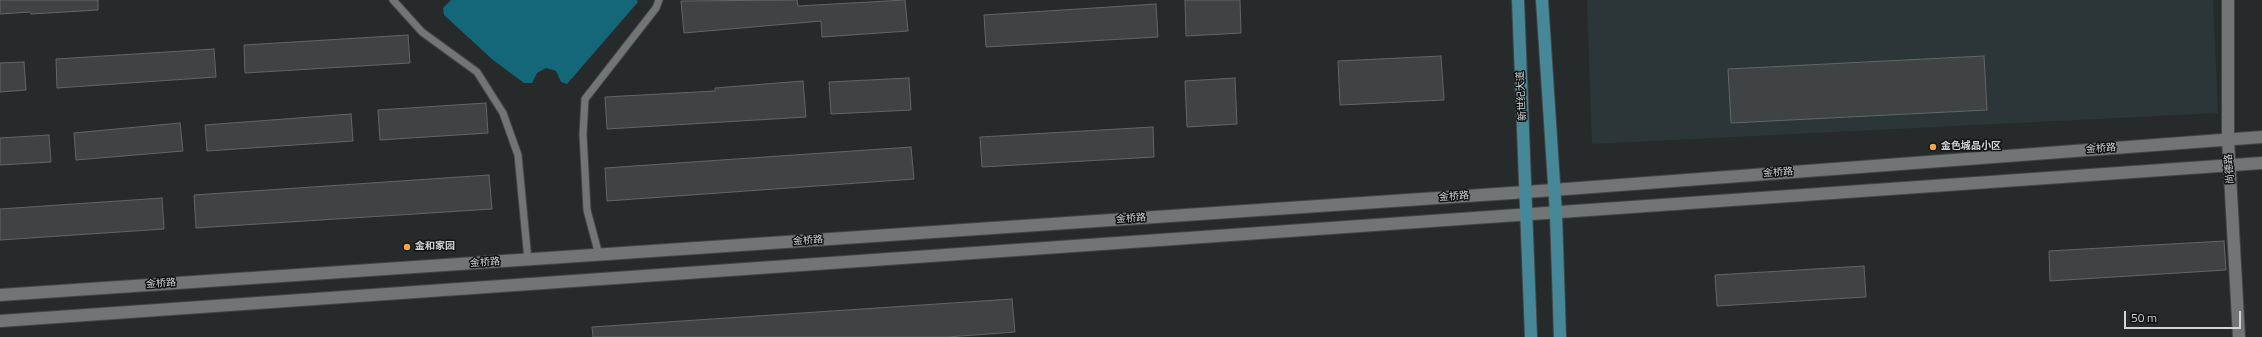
<!DOCTYPE html>
<html>
<head>
<meta charset="utf-8">
<style>
  body { margin:0 }
  #map { position:relative; width:2262px; height:337px; overflow:hidden; background:#272a2b; font-family:"Titillium Web",sans-serif }
  canvas { display:block }
  .scale { position:absolute; left:2124px; top:311px; width:117px; height:18px; box-sizing:border-box; border:2px solid #d2d4d5; border-top:0; padding-left:5px; font-size:12px; line-height:14px; white-space:nowrap; color:#d2d4d5; -webkit-text-stroke:3px #111313; paint-order:stroke }
</style>
</head>
<body>
<div id="map">
<canvas width="2262" height="337"></canvas>
<div class="scale">50 m</div>
</div>
<script>
const ctx = document.querySelector('canvas').getContext('2d');
ctx.lineJoin = 'round';
function paint(path, color) { ctx.fillStyle = color; ctx.fill(path, 'evenodd'); }
const shape = rows => new Path2D(rows.map(r => 'M' + r).join(''));
function strokePath(path, color, width, dash) { ctx.strokeStyle = color; ctx.lineWidth = width; ctx.lineCap = dash ? 'butt' : 'round'; ctx.setLineDash(dash || []); ctx.stroke(path); }
function write(font, color, halo, rows, align = 'center') {
  ctx.font = font + ' "Titillium Web","Noto Sans SC",sans-serif'; ctx.lineWidth = 3; ctx.setLineDash([]); ctx.textBaseline = 'middle'; ctx.strokeStyle = halo; ctx.fillStyle = color; for (const [text, x, y, turn = 0] of rows) {
    ctx.save(); ctx.translate(x, y); ctx.rotate((+turn || 0) * Math.PI / 180); ctx.textAlign = isNaN(turn) ? turn : align; if (halo) ctx.strokeText(text, 0, 0); ctx.fillText(text, 0, 0); ctx.restore();
  }
}
const built = shape([
  [1587,0,2213,0,2218,113,1592,144]
]);
const water = shape([
  [451,0,637,0,638,2,567,84,561,82,556,71,546,68,537,73,532,83,524,83,493,60,444,15,443,8]
]);
const building = shape([
  [0,0,98,0,98,10,31,14,30,12,0,14,0,0],
  [797,0,798,6,905,0,908,31,822,37,821,21,684,33,681,1,797,0],
  [1185,0,1240,0,1241,33,1186,36,1185,0],
  [1156,4,1158,37,986,47,984,15,1156,4],
  [408,35,410,63,245,73,244,45,408,35],
  [214,49,216,77,57,88,56,59,214,49],
  [1441,56,1444,100,1340,105,1338,61,1441,56],
  [1984,56,1987,110,1731,123,1728,69,1984,56],
  [24,62,26,90,0,92,0,63,24,62],
  [909,78,911,110,831,114,829,82,909,78],
  [1235,78,1237,124,1187,127,1185,81,1235,78],
  [803,81,806,117,607,129,605,97,715,91,715,88,803,81],
  [486,103,488,133,380,140,378,110,486,103],
  [351,114,353,141,207,151,205,125,351,114],
  [180,123,183,151,76,160,74,133,180,123],
  [1153,127,1154,157,982,167,980,137,1153,127],
  [49,135,51,162,0,165,0,138,49,135],
  [911,147,914,179,607,201,605,168,911,147],
  [489,175,492,209,196,228,194,195,489,175],
  [162,198,164,229,0,240,0,209,162,198],
  [2224,241,2226,270,2050,281,2049,251,2224,241],
  [1864,266,1866,297,1717,306,1715,275,1864,266],
  [1012,299,1015,332,947,337,593,337,592,327,1012,299]
]);
const service = shape([
  [393,0,422,32,477,72,503,113,518,155,528,260],
  [599,255,587,210,583,134,585,99,656,8,659,0]
]);
const tertiary = shape([
  [2228,0,2228,139,2239,337],
  [0,295,1526,192,2262,137],
  [0,321,2262,163]
]);
const primary = shape([
  [1518,0,1531,337],
  [1542,0,1556,214,1560,337]
]);
const markers = [
  [1933,147,4,"#f4a444"],
  [407,247,4,"#f4a444"]
];
const streetNames = [
  ["新世纪大道",1522,96,-93],
  ["金桥路",2101,149,-4],
  ["尚德路",2230,169,-94],
  ["金桥路",1778,173,-4],
  ["金桥路",1454,197,-4],
  ["金桥路",1131,219,-4],
  ["金桥路",808,241,-4],
  ["金桥路",485,263,-4],
  ["金桥路",161,284,-4]
];
const poiNames = [
  ["金色城品小区",1941,147],
  ["金和家园",415,247]
];
paint(built, '#2c3639');
paint(water, '#146779');
paint(building, '#3f4344');
strokePath(building, '#626667', 1);
strokePath(service, '#424546', 9);
strokePath(tertiary, '#424546', 14);
strokePath(primary, '#424546', 14);
strokePath(service, '#717576', 7);
strokePath(tertiary, '#717576', 12);
strokePath(primary, '#468897', 12);
for (const [x, y, r, color] of markers) { const dot = new Path2D(); dot.arc(x, y, r, 0, 2 * Math.PI); ctx.fillStyle = color; ctx.fill(dot); strokePath(dot, '#111313', 1.5); }
write('10px', '#d2d4d5', '#111313', streetNames);
write('bold 10px', '#d2d4d5', '#111313', poiNames, 'left');
</script>
</body>
</html>
